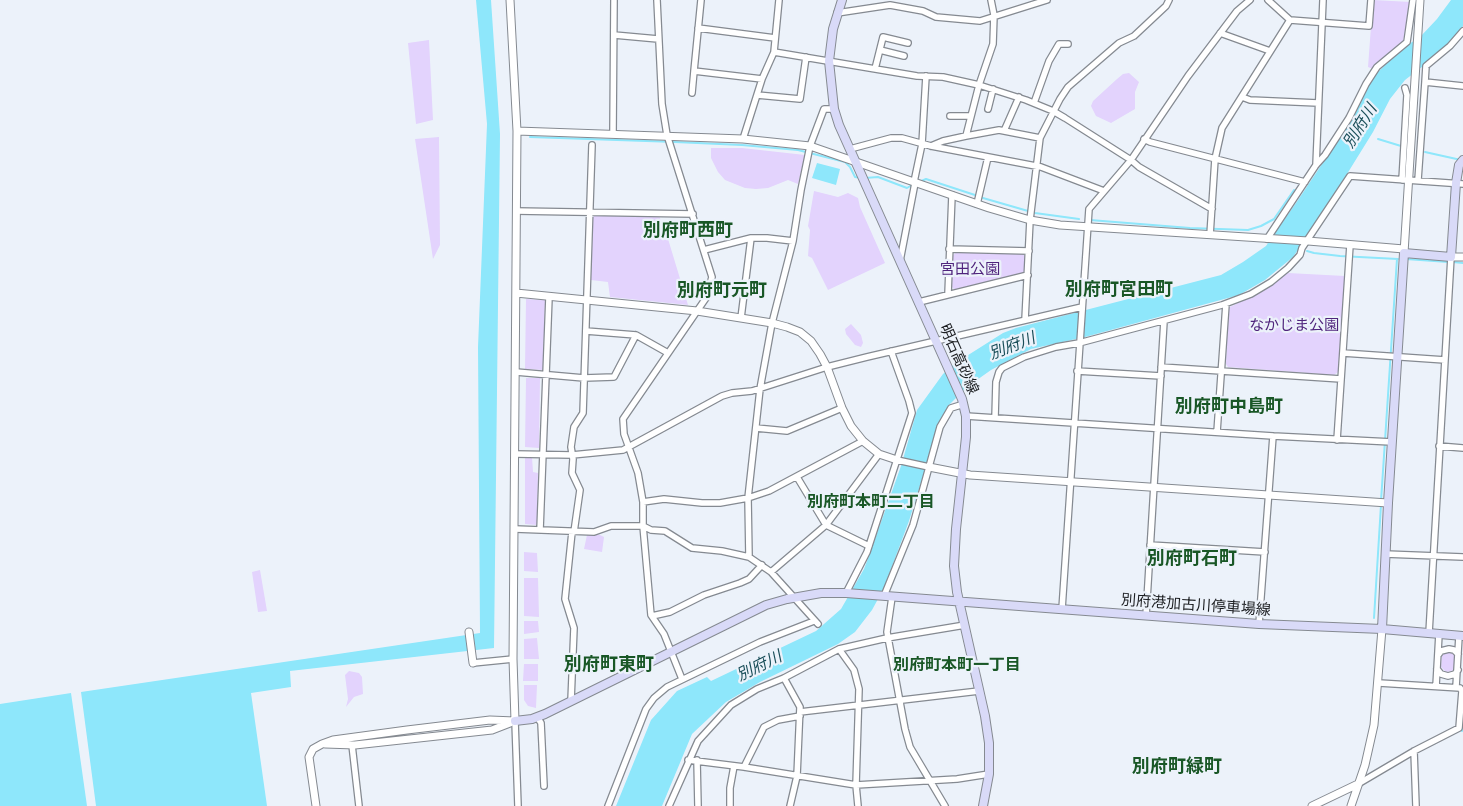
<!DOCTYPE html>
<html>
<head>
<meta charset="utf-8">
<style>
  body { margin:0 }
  canvas { display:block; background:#ecf2fa }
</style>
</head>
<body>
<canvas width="1463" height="806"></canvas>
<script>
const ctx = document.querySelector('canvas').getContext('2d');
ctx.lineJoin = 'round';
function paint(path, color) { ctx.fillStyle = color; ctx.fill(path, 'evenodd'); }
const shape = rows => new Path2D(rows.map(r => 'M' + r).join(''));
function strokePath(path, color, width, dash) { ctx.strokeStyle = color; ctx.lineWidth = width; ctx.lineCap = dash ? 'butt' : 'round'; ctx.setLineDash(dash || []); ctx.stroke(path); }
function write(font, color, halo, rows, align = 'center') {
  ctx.font = font + ' "Golos Text","Noto Sans JP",sans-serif'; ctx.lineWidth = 4.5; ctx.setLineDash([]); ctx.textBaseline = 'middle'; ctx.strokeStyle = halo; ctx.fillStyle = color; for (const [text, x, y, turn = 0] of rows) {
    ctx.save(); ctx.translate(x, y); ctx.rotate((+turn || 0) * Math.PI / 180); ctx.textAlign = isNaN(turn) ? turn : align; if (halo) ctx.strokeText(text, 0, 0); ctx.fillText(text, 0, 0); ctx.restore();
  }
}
const green = shape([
  [1373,0,1411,2,1403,41,1386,55,1373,69,1368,67],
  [429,40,433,120,416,124,408,43],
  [1129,73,1139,82,1135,92,1135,109,1111,123,1096,116,1091,106,1093,101,1117,79,1123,74],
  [439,137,440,245,433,259,415,139],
  [711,148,742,148,805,155,798,184,788,180,768,188,756,189,745,188,725,180,718,172,711,158],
  [814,191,838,197,848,193,858,198,860,207,885,263,828,290,812,258,808,256,810,230,808,226],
  [595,215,659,216,665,229,688,305,610,297,608,282,591,280,592,218],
  [957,252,1023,254,1027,258,1026,271,1024,274,955,290,952,287,953,255],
  [1288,273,1345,276,1338,372,1334,375,1228,367,1226,364,1228,308,1254,295],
  [526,299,545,300,543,370,525,369],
  [851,324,861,335,863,343,861,347,855,345,846,334,845,329],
  [526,378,540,378,539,448,525,447],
  [532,457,533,472,538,473,537,525,525,524,525,458],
  [587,535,600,535,604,537,602,552,584,549],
  [524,552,537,553,538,572,524,571],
  [260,570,267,611,258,612,252,572],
  [524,578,538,578,539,617,524,616],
  [524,621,538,621,539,632,524,634],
  [537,638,539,659,524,659,524,639],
  [1447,651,1452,652,1455,657,1454,668,1452,671,1446,672,1441,667,1442,655],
  [524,664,538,664,538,681,523,681],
  [349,671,359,673,362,677,363,694,354,697,346,707,348,699,345,675],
  [524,685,537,685,536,708,528,706,524,700]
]);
const water = shape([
  [476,0,491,0,500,134,494,648,290,671,291,687,251,693,267,806,96,806,81,692,480,633,478,347,487,124],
  [1451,0,1463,0,1463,26,1440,53,1405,80,1390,99,1373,132,1321,216,1293,257,1265,280,1239,295,1085,337,1031,349,991,370,967,387,948,406,940,421,909,521,884,588,872,610,855,632,838,644,760,682,726,702,692,734,662,806,616,806,651,720,677,691,707,677,711,681,816,631,841,609,864,569,870,553,901,466,917,410,943,374,954,364,1003,333,1016,328,1221,275,1243,262,1266,246,1298,200,1334,146,1375,75,1400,50,1421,36,1437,19],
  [817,163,840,169,836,185,812,178],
  [71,693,87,806,0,806,0,704]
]);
const stream = shape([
  [530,137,675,142,742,145,798,150,845,162,850,167,855,177,861,178],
  [1378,139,1401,146],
  [1425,152,1461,160],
  [865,178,878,177,907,188,912,185],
  [919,182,926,179,978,196],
  [983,198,1035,213,1079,219],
  [1090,220,1190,228,1248,230,1261,226,1274,219,1294,190],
  [1307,251,1314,253,1340,256,1398,259],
  [1406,259,1448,262],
  [1453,262,1463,263],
  [1381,501,1397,259],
  [1374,618,1381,505],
  [1462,731,1463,718]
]);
const minor = shape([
  [657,0,662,104,667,135,712,277,706,298,623,419,624,434,638,473,643,502,643,526,651,615,664,634,682,679],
  [701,0,694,71,762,79],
  [1268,0,1290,20,1369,26,1371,0],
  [837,13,890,5,923,11,936,17,980,21,1047,0],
  [698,28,775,38],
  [1220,33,1270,51],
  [614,35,658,39],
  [880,50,904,56],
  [774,52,917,76,943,77,979,85,1026,100,1053,111,1065,118,1131,160,1139,167,1212,209],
  [875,69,883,37,908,43],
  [1425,82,1426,66,1450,46,1463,31],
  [692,93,694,71],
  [757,95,800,99,806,57],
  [1242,97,1250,100,1318,103],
  [1034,103,1049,61,1059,44,1068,44],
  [988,109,993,89],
  [950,116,971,116],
  [1004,131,1019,97],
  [613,133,614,0],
  [966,136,999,130,1040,138],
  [743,139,762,79,774,52,779,0],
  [1144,139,1150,142,1305,182],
  [931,146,943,141,966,136,979,85,993,44,994,15,991,0],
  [850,149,891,138,902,138,931,146,1041,167,1104,191],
  [1316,165,1323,0],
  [1402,180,1407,95,1405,88],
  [1418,180,1425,82,1463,86],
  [914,182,922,144,926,76],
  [977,204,988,157],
  [516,211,693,214],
  [1210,235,1215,159,1222,128,1290,20],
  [1267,239,1316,165,1325,155,1349,118,1366,84,1377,67,1407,42,1413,0],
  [949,249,1029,251],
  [704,250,751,238,767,238,793,241],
  [900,261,915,183],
  [948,294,952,195],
  [919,302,1028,275],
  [741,318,751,238],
  [1025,320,1030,220,1040,138,1060,99,1068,87,1119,43,1134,36,1166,6,1169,0],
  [586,331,636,335,668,353],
  [1343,353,1445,360],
  [1161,367,1341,379],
  [1077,371,1161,376],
  [516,372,584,378,614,377,636,335],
  [966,416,1273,436,1392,442],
  [995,418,996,382,999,372,1002,368,1024,357,1056,347,1079,343,1222,305,1251,294,1271,282,1288,268,1300,255,1302,248,1350,176,1463,184],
  [756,428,787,431,842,408],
  [1217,432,1226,304],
  [1337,440,1350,245],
  [1439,446,1463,448],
  [515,454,572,455,623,450,722,396,732,393,752,391,827,367,867,357,1082,307],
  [897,460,929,467],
  [797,477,826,525,869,546],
  [643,502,664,499,702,503,720,503,748,498,769,491,863,441],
  [515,529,594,532,611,526,643,526,651,530,665,531,692,548,722,551,749,557,771,572,818,624],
  [540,530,549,297],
  [574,532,580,490,572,473,573,459,571,447,574,427,583,413,592,145],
  [1150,545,1265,552],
  [1385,554,1463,557],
  [749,557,748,498,760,389,772,323,793,241,801,190,810,146,824,109,834,109],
  [771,572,826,525,879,454],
  [846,593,867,552,912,413,909,401,891,351],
  [884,596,913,525,940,427,951,408,964,404],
  [892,597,887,632,905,729,910,747,945,806],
  [1062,609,1089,209,1131,160,1188,76,1237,11,1250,0],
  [652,616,670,612,704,595,740,583,749,579,762,565],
  [1146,616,1164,321],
  [1259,624,1273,436],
  [1429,633,1451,257],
  [839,649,854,670,859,689,856,785,858,806],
  [1438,655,1441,651,1449,649,1454,650,1458,654],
  [473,663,513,659],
  [1437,669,1441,674,1448,676,1455,674,1458,670],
  [784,678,800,707,797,776,790,806],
  [1436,686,1439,634],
  [1456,687,1459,636],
  [571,701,574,628,565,599,572,532],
  [800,712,979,691],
  [537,717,541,723,544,786],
  [515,721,518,806],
  [352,745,359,806],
  [1414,751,1416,806],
  [688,760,744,767,856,785,957,779,989,774],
  [697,760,698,806],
  [744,767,764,727,778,720,800,716],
  [1358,784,1414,751,1459,728,1462,691,1460,688,1379,683],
  [608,806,646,709,654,698,667,687,760,642,814,621],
  [669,806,698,741,731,705,757,689,784,678,839,649,887,638,965,625],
  [730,806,730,788,734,766]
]);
const tertiary = shape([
  [510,0,517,131,513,659,515,721],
  [517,131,743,139,810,146,989,208,1030,220,1060,225,1308,241,1404,249],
  [1404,253,1420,0],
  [1451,257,1463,257],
  [516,293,697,311,772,323,787,327,800,332,811,341,820,354,827,367,842,408,851,426,863,441,879,454,897,460],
  [929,467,970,475,1388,503],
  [469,632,473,663],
  [325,744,355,745,492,730,510,723],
  [316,806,309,757,313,749,322,744,333,740,407,730,490,720,515,721],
  [1312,806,1358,784],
  [1351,806,1365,765,1374,725,1382,629]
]);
const secondary = shape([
  [842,0,833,29,829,61,834,109,839,125,962,399,966,416,966,437,956,529,954,566,957,592,985,716,989,743,989,774,983,806],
  [1382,629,1388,503,1404,253,1451,257,1456,183,1459,165,1463,160],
  [515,721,532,719,545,714,766,605,787,599,821,593,846,593,1259,624,1382,629,1463,636]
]);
const parkNames = [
  ["宮田公園",970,269],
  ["なかじま公園",1294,325]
];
const streetNames = [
  ["明石高砂線",959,359,66],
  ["別府港加古川停車場線",1196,605,4]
];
const waterNames = [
  ["別府川",1360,126,-58],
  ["別府川",1012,346,-21],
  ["別府川",759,666,-26]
];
const neighbourhoodNames = [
  ["別府町本町二丁目",871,502],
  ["別府町本町一丁目",957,665]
];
const quarterNames = [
  ["別府町西町",688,230],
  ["別府町宮田町",1119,289],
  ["別府町元町",722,290],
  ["別府町中島町",1229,406],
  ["別府町石町",1192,558],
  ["別府町東町",609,664],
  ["別府町緑町",1177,766]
];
paint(green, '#e3d3fd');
paint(water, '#8ee7fb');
strokePath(stream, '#8ee7fb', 2);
strokePath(minor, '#858a91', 8);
strokePath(tertiary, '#858a91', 9);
strokePath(secondary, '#858a91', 10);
strokePath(minor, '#fff', 5.5);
strokePath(tertiary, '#fff', 7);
strokePath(secondary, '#d9daf8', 8);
write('15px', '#50257d', '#ecf2fa', parkNames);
write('15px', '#1c1e21', '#ecf2fa', streetNames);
write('italic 16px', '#1a4e59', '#ecf2fa', waterNames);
write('bold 16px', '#195726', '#ecf2fa', neighbourhoodNames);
write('bold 18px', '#195726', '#ecf2fa', quarterNames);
</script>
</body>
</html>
